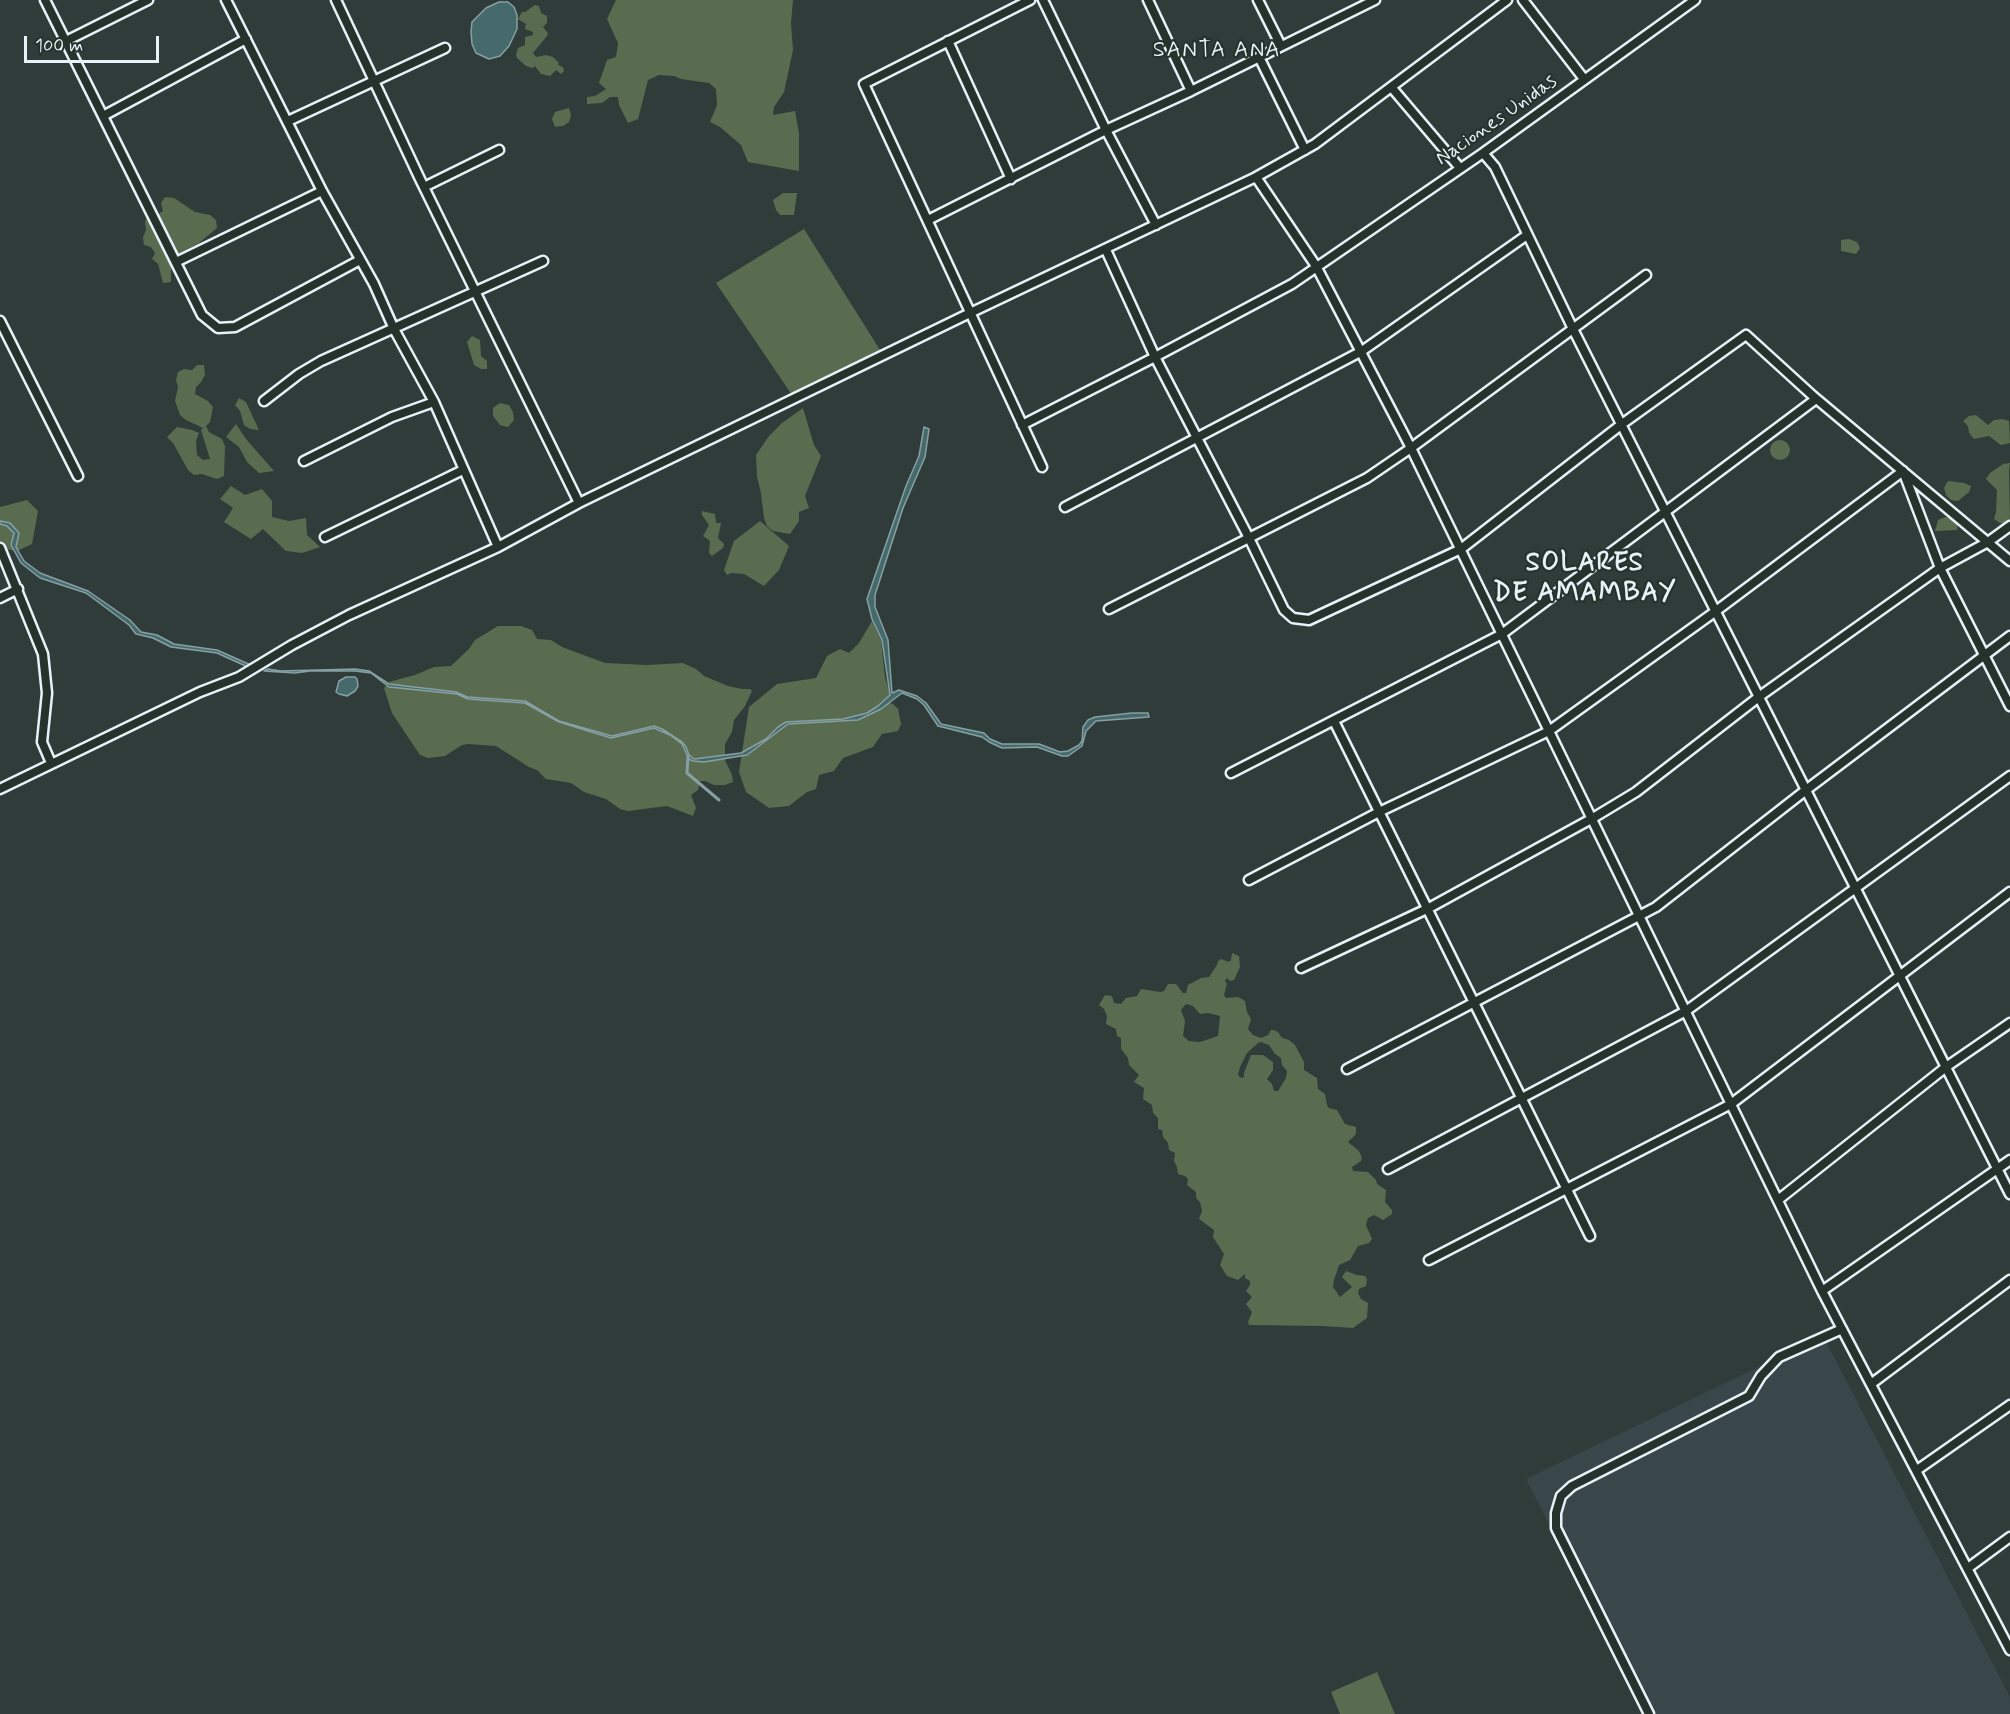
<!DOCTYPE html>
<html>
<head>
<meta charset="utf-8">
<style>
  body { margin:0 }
  #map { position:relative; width:2010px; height:1714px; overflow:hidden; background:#2f3c3a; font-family:Mynerve,sans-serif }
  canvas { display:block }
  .scale { position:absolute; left:24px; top:36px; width:135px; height:27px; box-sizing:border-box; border:3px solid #e8f1f8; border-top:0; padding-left:8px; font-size:18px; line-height:21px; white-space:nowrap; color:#e8f1f8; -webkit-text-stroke:4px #26332d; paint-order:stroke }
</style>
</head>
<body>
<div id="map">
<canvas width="2010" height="1714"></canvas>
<div class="scale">100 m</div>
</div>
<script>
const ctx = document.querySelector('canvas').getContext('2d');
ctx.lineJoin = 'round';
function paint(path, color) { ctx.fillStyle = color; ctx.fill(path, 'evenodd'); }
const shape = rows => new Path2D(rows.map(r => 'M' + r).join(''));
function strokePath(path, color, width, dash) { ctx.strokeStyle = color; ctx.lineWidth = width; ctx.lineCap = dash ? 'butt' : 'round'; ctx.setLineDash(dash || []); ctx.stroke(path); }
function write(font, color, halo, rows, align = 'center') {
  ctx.font = font + ' Mynerve,sans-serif'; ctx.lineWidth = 4.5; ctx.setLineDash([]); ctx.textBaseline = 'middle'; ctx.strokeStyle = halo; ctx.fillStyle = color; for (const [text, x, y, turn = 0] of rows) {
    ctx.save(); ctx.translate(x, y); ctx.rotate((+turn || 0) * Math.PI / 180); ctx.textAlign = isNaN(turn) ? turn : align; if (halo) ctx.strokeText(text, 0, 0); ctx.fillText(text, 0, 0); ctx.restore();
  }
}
const built = shape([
  [1823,1336,2010,1697,2010,1714,1647,1714,1526,1479]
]);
const green = shape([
  [616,0,793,0,791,23,793,50,784,92,774,107,773,115,795,111,799,134,799,171,748,162,741,145,720,127,710,122,717,105,716,89,709,83,681,79,674,76,659,75,648,80,638,119,628,123,619,105,618,97,610,97,602,103,587,104,587,97,595,96,606,89,599,83,607,60,616,57,618,43,607,19],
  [535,5,539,6,541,13,547,16,547,23,543,27,548,33,547,36,533,53,536,57,546,55,553,57,559,63,558,65,563,67,564,71,561,74,556,70,550,76,541,74,535,66,533,68,526,66,517,58,516,55,518,48,525,45,525,37,533,35,533,32,525,29,526,24,518,19,522,12,525,12],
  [569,108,571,115,569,122,563,126,555,127,552,119,555,112],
  [783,193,797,193,794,215,780,215,776,210,773,200],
  [165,197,174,198,195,212,210,215,216,220,217,228,199,243,180,253,171,266,171,282,163,283,158,264,152,259,155,253,151,247,144,245,143,237,146,230,145,222,148,215,157,215,163,211,161,203],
  [804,229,880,350,792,395,716,283],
  [1849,239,1857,242,1860,248,1856,254,1841,251,1841,240],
  [472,336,480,340,481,356,487,361,487,369,481,369,474,365,467,342],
  [197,365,204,365,205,375,201,382,196,387,195,394,208,401,213,407,210,422,206,426,209,432,222,439,225,446,224,476,217,479,202,474,194,475,188,470,173,443,167,437,177,427,192,430,199,433,196,441,197,455,203,460,210,459,201,430,203,428,186,420,180,415,175,401,178,387,176,380,178,372,184,369,192,370],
  [239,398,246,402,259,430,250,429,244,425,240,411,235,405],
  [500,403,509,405,513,412,514,420,508,427,500,425,493,416,493,408],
  [803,408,814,445,821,456,805,496,809,508,799,512,799,521,790,534,773,531,767,526,764,518,761,493,757,477,756,455,769,436,782,423],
  [1976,415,1988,425,1994,420,2002,419,2009,421,2010,443,2001,445,1989,436,1974,439,1969,433,1968,426,1963,421,1969,416],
  [236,424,246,439,274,471,259,473,247,462,239,447,226,437],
  '1770 450a10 10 0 1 1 20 0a10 10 0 1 1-20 0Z',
  [2010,463,2009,470,2010,526,2000,523,1994,519,1996,512,1997,490,1986,479,1990,473,2003,464],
  [1948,481,1964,483,1971,486,1969,492,1958,501,1951,500,1946,495,1944,488],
  [231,486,245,495,262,489,272,501,272,517,289,521,306,518,307,535,320,547,302,553,286,551,263,529,251,539,224,522,233,508,220,499],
  [27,500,38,511,32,544,17,551,0,548,0,507],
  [702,511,715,514,716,523,721,523,718,538,724,544,723,548,712,556,709,553,710,541,703,536,709,525,702,515],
  [1945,517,1953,518,1958,523,1957,530,1935,531,1938,520],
  [760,521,789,546,779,570,764,586,744,574,731,573,727,575,724,570,734,541],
  [872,621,881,640,885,677,890,694,886,702,893,704,898,709,901,724,898,731,882,734,873,747,843,758,834,771,819,775,816,789,807,792,789,806,769,808,746,792,739,772,749,707,777,684,816,678,827,656,840,649,849,653,859,643],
  [498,626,521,626,532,630,537,639,551,640,562,647,605,663,647,665,683,663,696,669,704,676,728,686,742,689,750,689,752,691,745,706,734,720,732,732,725,744,725,760,732,775,733,782,725,785,714,785,705,781,700,781,698,790,691,795,696,808,693,816,667,806,628,811,620,809,606,799,584,792,571,783,546,779,537,770,529,767,496,746,468,744,462,745,445,756,428,758,420,755,392,713,384,688,389,682,415,675,434,667,451,666,469,649,475,640],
  [1232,953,1239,956,1240,967,1234,980,1230,981,1227,978,1225,981,1227,984,1224,995,1226,998,1238,997,1245,1001,1247,1012,1251,1019,1248,1029,1253,1035,1261,1038,1268,1035,1271,1030,1274,1030,1278,1032,1282,1038,1289,1040,1295,1045,1304,1062,1304,1070,1317,1078,1318,1089,1325,1094,1327,1105,1329,1108,1337,1110,1345,1124,1356,1127,1356,1134,1348,1142,1359,1151,1362,1158,1361,1161,1352,1167,1353,1171,1368,1172,1376,1180,1377,1184,1386,1190,1385,1202,1392,1210,1392,1214,1383,1220,1374,1215,1368,1218,1366,1225,1372,1239,1369,1243,1358,1246,1350,1260,1339,1265,1334,1280,1333,1287,1340,1297,1352,1287,1342,1277,1346,1271,1357,1275,1365,1276,1367,1279,1366,1286,1359,1289,1358,1293,1361,1299,1368,1303,1367,1318,1353,1328,1322,1326,1249,1325,1248,1322,1252,1312,1246,1304,1252,1297,1246,1291,1250,1285,1250,1281,1245,1278,1245,1274,1238,1280,1227,1276,1220,1265,1224,1254,1213,1237,1214,1230,1199,1219,1202,1211,1200,1202,1196,1198,1196,1192,1187,1185,1188,1179,1185,1176,1178,1174,1177,1167,1174,1161,1175,1153,1169,1150,1168,1143,1163,1137,1162,1130,1158,1129,1158,1118,1153,1113,1152,1105,1143,1099,1144,1088,1134,1082,1139,1075,1129,1065,1128,1058,1121,1049,1121,1038,1117,1036,1116,1029,1106,1024,1107,1016,1104,1009,1099,1005,1105,995,1112,996,1114,1003,1121,1004,1126,998,1137,996,1141,989,1160,992,1164,991,1168,984,1176,984,1183,993,1186,993,1188,985,1201,978,1209,977,1217,965,1218,961,1221,959,1229,962,1231,960],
  [1186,1004,1193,1006,1200,1014,1208,1013,1220,1016,1218,1036,1200,1042,1189,1041,1183,1036,1185,1021,1181,1010],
  [1261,1042,1269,1045,1275,1054,1281,1058,1282,1065,1287,1071,1286,1078,1278,1091,1274,1091,1272,1084,1267,1079,1273,1070,1273,1062,1263,1055,1251,1055,1244,1073,1244,1077,1241,1078,1238,1075,1240,1067,1247,1053,1258,1043],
  [1377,1672,1395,1714,1340,1714,1331,1692]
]);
const water = shape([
  [499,2,508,2,514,7,517,15,517,29,509,46,500,56,489,59,476,53,472,44,471,32,472,22,486,8,499,2],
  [924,427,929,429,925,457,903,508,875,595,875,607,888,640,892,693,899,690,917,696,926,703,941,724,984,733,990,739,1002,744,1039,744,1060,752,1068,751,1079,745,1082,741,1083,727,1088,720,1095,717,1132,713,1148,713,1149,717,1096,721,1086,731,1082,746,1068,756,1062,756,1037,747,1002,748,989,742,982,737,938,726,924,705,917,699,902,693,881,709,858,720,788,724,747,755,704,762,693,761,689,759,682,744,670,735,654,728,611,738,559,722,525,703,468,699,457,694,389,687,371,673,355,671,310,671,295,673,264,671,268,669,281,671,355,669,369,671,389,684,456,692,467,697,525,701,559,721,612,736,654,726,662,729,682,742,686,747,689,755,694,759,741,753,766,739,778,727,786,722,843,719,867,713,878,706,890,695,882,640,872,619,867,599,906,486,919,456,924,427],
  [0,521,10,523,19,533,16,547,24,561,40,573,88,591,130,620,141,632,157,635,174,644,217,650,253,666,250,668,217,653,171,647,153,638,136,634,129,625,86,593,40,578,21,563,11,545,14,533,7,526,0,524,0,521],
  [346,677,355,677,357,679,358,686,355,691,347,696,339,694,336,692,339,681,346,677]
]);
const stream = shape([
  [688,756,687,773,719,800]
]);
const street = shape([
  [45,0,202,315,218,328,235,327,360,260],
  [226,0,322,191,374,284,394,329,434,402,498,547],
  [336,0,419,177,579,503],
  [1030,0,864,84,1042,467],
  [1043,0,1106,130,1156,225],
  [1148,0,1191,91],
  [1258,0,1281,46],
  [1523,0,1584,79],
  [66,41,148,0],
  [948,41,1011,179],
  [1259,57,1305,150],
  [1392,88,1460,168],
  [103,116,246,39],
  [288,121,445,48],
  [1483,153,1495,167,1573,329,2010,1194],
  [1256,177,1315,144,1507,0],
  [424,187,499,150],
  [928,220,1106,130,1191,91,1375,0],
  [1106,250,1155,357,1249,538,1284,610,1293,618,1309,620,1461,549,1622,424,1746,335,1813,396,2010,561],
  [176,262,322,191],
  [0,321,78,476],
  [264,401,299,374,321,361,543,261],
  [1022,425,1155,357,1292,284,1483,153,1695,0],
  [304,461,392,417,434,402],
  [1065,507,1362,351,1527,235],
  [325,537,463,470],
  [0,548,43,654,47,693,42,742,51,763],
  [0,598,18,589],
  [1109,609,1367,478,1411,448,1646,275],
  [1334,721,1590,1236],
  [1231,773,1502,634,1816,399],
  [0,789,200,692,239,677,292,645,349,615,498,547,579,503,970,313,1256,177,1316,266,1411,448,1822,1291,2010,1650],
  [1249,880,1379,812,1549,731,1716,611,1903,471,1940,568,2010,706],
  [1301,968,1429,908,1593,818,1636,792,1760,696,1940,568,1988,542,2010,526],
  [1347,1069,1656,907,1806,790,2010,636],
  [1388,1169,1686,1011,2010,776],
  [1778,1200,1946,1067,2010,1023],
  [1429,1260,1731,1104,2010,892],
  [1822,1291,2010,1160],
  [1871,1384,2010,1280],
  [1917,1470,2010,1405],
  [1968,1568,2010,1537],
  [1649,1714,1556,1528,1556,1513,1561,1496,1572,1486,1749,1396,1761,1376,1779,1357,1842,1329]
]);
const streetNames = [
  ["Naciones Unidas",1497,121,-35]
];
const quarterNames = [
  ["SANTA ANA",1217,51]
];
const districtNames = [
  ["SOLARES",1585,565],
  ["DE AMAMBAY",1585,595]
];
paint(built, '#3a474a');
paint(green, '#5a6c4f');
paint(water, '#466a6b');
strokePath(water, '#87a0a3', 1.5);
strokePath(stream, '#87a0a3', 3);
strokePath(street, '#e8f1f8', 13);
strokePath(street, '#26332d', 8);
write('20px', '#e8f1f8', '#26332d', streetNames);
ctx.letterSpacing = '1.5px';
write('22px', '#e8f1f8', '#26332d', quarterNames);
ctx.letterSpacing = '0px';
ctx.letterSpacing = '1.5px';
write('bold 26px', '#e8f1f8', '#26332d', districtNames);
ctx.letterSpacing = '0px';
</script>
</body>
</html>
